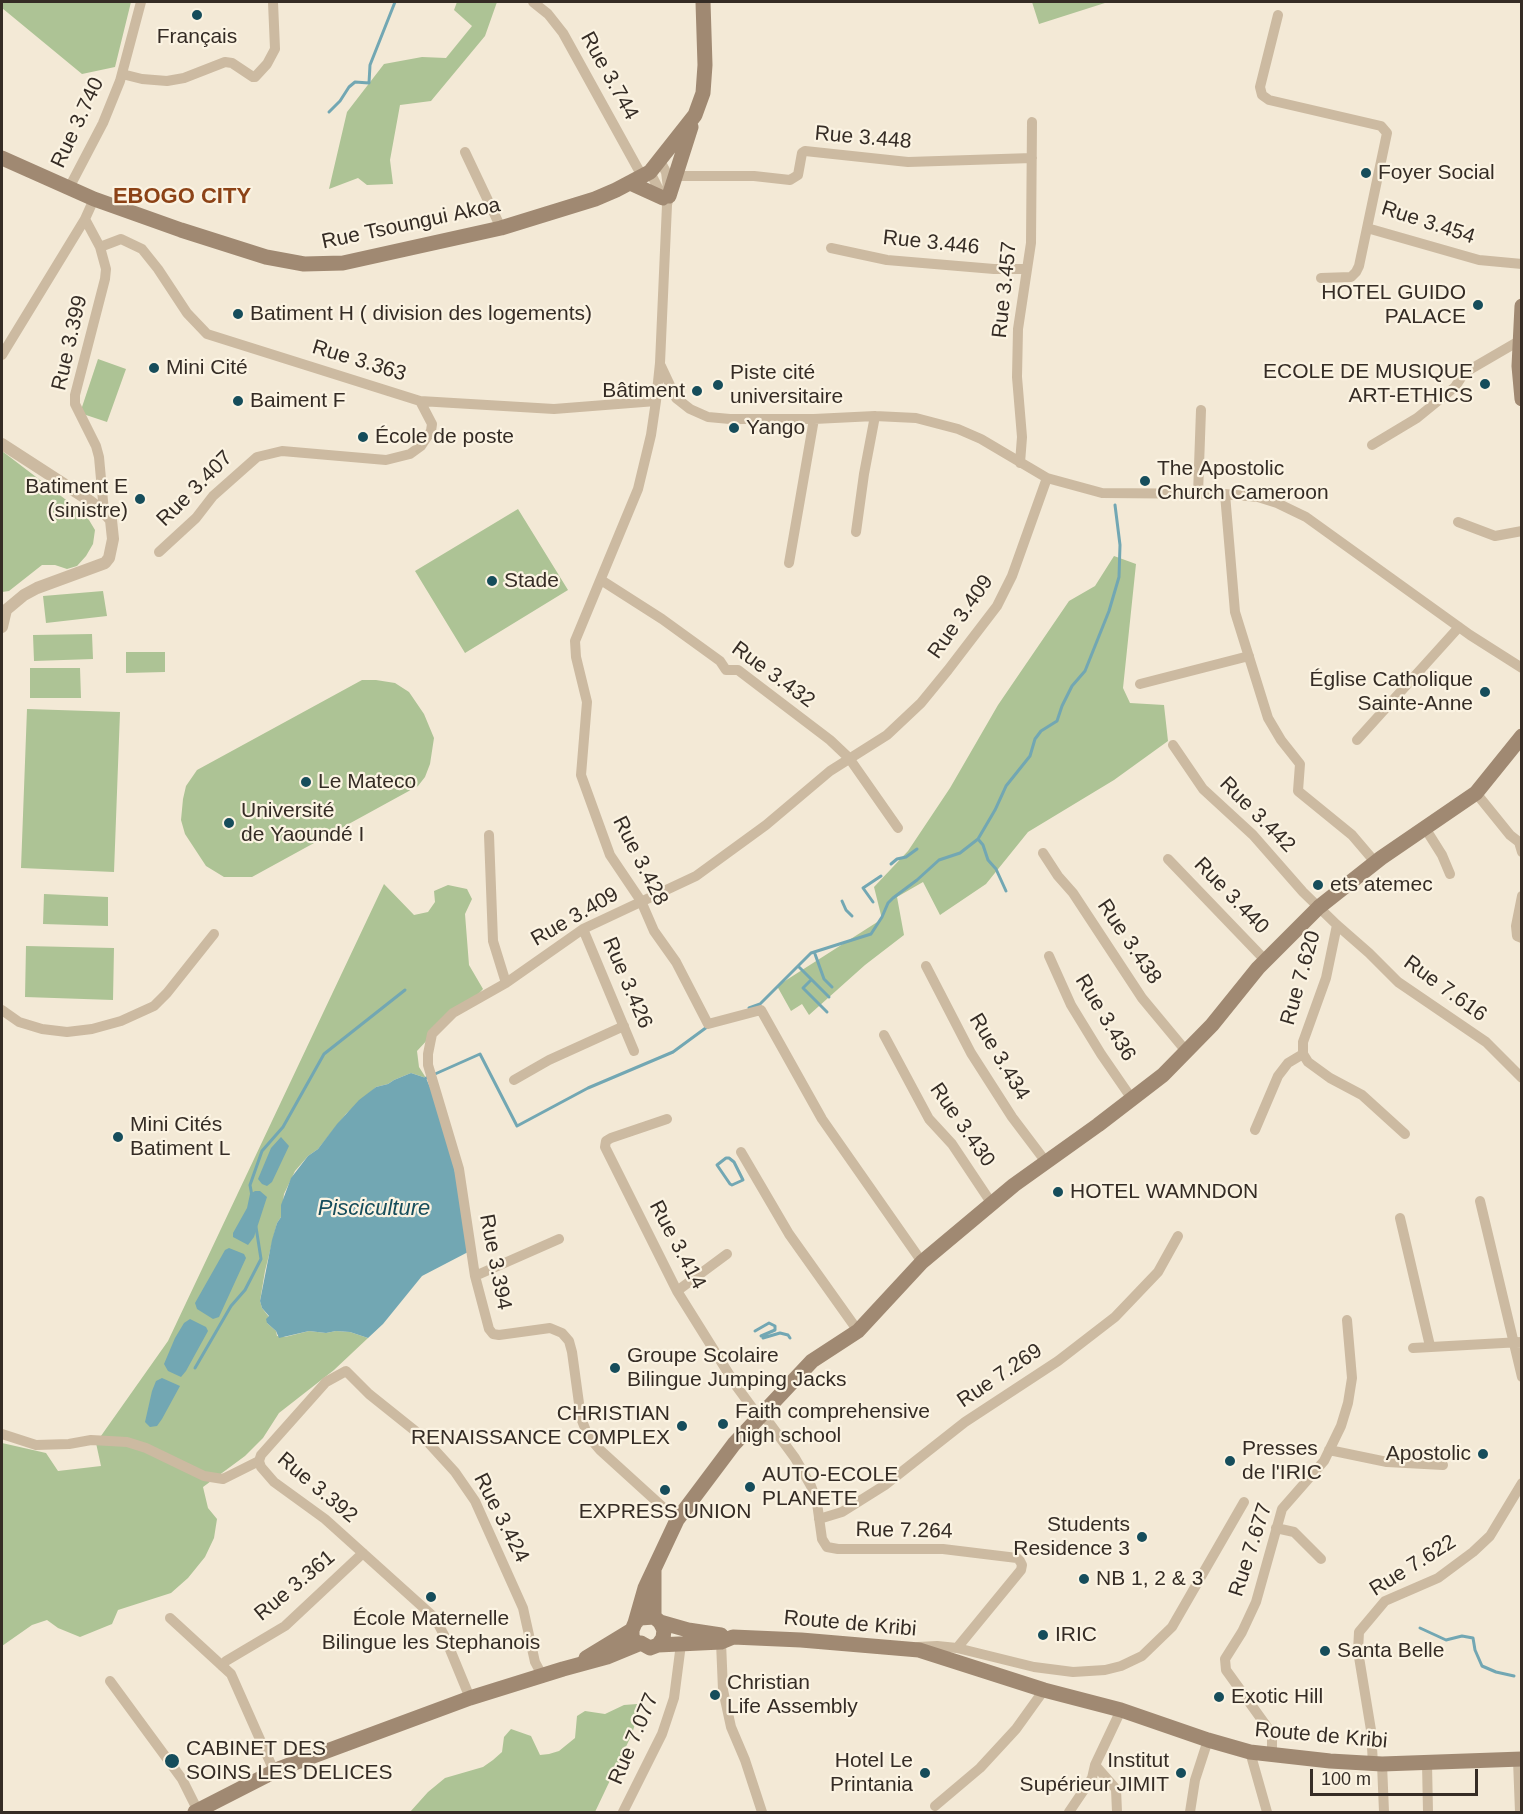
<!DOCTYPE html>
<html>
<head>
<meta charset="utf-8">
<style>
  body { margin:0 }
  #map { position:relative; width:1523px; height:1814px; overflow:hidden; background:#f3e9d6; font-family:Arial,sans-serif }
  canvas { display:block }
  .frame { position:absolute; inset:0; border:3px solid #352c25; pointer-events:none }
  .scale { position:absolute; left:1310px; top:1769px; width:168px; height:27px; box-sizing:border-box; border:3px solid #352c25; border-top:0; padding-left:8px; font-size:18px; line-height:21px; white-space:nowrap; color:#352c25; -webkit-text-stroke:4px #fbf3e2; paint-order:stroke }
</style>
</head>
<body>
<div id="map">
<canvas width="1523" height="1814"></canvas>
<div class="frame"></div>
<div class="scale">100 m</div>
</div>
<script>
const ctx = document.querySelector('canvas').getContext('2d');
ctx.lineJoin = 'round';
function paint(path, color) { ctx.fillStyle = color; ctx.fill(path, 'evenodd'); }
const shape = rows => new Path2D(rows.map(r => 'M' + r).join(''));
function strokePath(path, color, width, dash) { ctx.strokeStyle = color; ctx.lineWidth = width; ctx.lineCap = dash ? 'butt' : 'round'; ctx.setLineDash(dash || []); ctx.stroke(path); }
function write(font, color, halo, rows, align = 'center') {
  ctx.font = font + ' Arial,sans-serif'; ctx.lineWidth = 4.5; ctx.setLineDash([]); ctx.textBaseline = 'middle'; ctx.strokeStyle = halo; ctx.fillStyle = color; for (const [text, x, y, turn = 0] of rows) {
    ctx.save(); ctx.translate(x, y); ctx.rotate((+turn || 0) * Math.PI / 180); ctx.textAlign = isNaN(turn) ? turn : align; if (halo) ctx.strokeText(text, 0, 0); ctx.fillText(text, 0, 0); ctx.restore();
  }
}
const green = shape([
  [2,2,131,2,115,67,82,74,2,8],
  [457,2,497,2,485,36,431,101,400,105,390,160,393,184,367,185,358,178,329,189,347,112,384,64,422,57,446,58,472,26,454,10],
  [1032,2,1108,2,1039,24],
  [98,359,126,369,107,422,80,413],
  [2,451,78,509,89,520,95,530,93,544,86,556,77,566,67,569,55,565,42,565,9,591,2,592],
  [518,509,568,590,465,653,415,571],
  [1114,556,1136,564,1123,688,1130,703,1164,705,1168,741,1114,780,1028,832,986,884,940,915,923,882,897,897,904,935,865,965,809,1015,802,1004,791,1011,777,986,882,919,874,887,908,851,950,788,998,705,1069,601,1095,586],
  [103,591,107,616,46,623,43,596],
  [92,634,93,659,34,661,33,635],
  [126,652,165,652,165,672,126,673],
  [30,668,80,668,81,698,30,698],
  [362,680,376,680,395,683,409,692,424,714,434,738,430,764,425,777,418,786,252,877,224,877,206,866,185,834,181,820,183,799,186,786,197,770],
  [27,709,120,712,114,872,21,868],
  [384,884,414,915,428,912,435,902,434,891,448,885,467,889,472,899,465,914,469,965,483,989,470,1003,443,1023,417,1051,419,1067,426,1078,411,1073,394,1080,388,1084,376,1087,346,1114,318,1149,308,1156,295,1171,284,1194,281,1217,277,1223,265,1271,260,1301,262,1308,269,1317,267,1323,276,1331,277,1336,285,1337,309,1331,326,1333,336,1331,350,1332,368,1338,334,1370,279,1413,263,1438,245,1456,203,1487,208,1508,217,1519,214,1538,205,1557,188,1578,171,1593,118,1610,112,1624,80,1637,58,1628,47,1620,32,1625,2,1646,2,1443,46,1453,58,1471,101,1466,96,1443,168,1341],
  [44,894,108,897,108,926,43,924],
  [26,946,114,948,113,1000,25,997],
  [637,1704,638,1714,632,1734,595,1812,410,1812,428,1792,445,1778,483,1767,493,1760,502,1752,504,1737,511,1729,531,1736,540,1755,549,1754,559,1751,575,1738,577,1716,585,1711,605,1714,624,1705]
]);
const water = shape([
  [411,1073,426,1078,440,1110,450,1146,470,1251,422,1276,383,1324,368,1338,350,1332,336,1331,326,1333,309,1331,279,1338,276,1331,267,1323,266,1319,269,1316,262,1308,260,1301,272,1240,277,1223,281,1217,281,1205,291,1178,308,1156,318,1149,337,1124,359,1100,376,1087,388,1084,394,1080],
  [281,1137,289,1146,272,1182,267,1186,262,1184,258,1179,271,1148],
  [255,1191,260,1191,267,1197,254,1237,248,1245,233,1237,233,1233,247,1208,250,1194],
  [229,1248,244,1254,246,1258,219,1317,213,1319,197,1309,195,1303,225,1250],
  [190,1319,206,1327,208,1331,186,1371,181,1377,168,1371,164,1364,175,1338,184,1323],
  [162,1378,180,1386,162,1419,157,1426,150,1427,145,1422,152,1391,156,1381]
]);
const stream = shape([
  [329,112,340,101,349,87,355,82,369,83,370,65,395,2],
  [978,839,983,845,988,860,996,869,1006,891],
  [891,864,897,859,906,857,917,849],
  [842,901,846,910,852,916],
  [873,902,863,888,881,876],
  [815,954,824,979,832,987],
  [799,967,829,997],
  [811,980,803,988,827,1012],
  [749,1008,760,1004,811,953,871,934,882,917,888,903,893,898,917,880,939,860,960,853,978,839,995,810,1006,786,1030,756,1035,739,1041,731,1057,721,1062,706,1072,686,1085,671,1109,611,1119,577,1120,545,1115,505],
  [426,1078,480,1054,517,1126,588,1088,673,1052,707,1027],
  [726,1158,729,1158,734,1162,743,1180,732,1185,730,1184,717,1165,726,1158],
  [252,1196,250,1185,262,1151,283,1127,324,1054,405,990],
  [755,1331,769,1323,775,1326,775,1330,761,1336],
  [763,1338,780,1333,788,1335,790,1338],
  [195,1368,231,1306,245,1290,261,1259,256,1227],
  [1420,1628,1446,1640,1462,1636,1473,1638,1475,1650,1482,1666,1496,1672,1514,1676]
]);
const minor = shape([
  [533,2,548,14,563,33,642,176],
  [1278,15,1260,87,1262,95,1269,100,1381,126,1387,133,1367,228,1479,260,1522,264],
  [122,74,142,79,167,81,184,78,225,62,232,63,253,77,255,77,267,64,275,49,273,2],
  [465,152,501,228],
  [660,161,666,172,669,196,667,205,660,363,656,401,651,435,638,489,575,641,576,657,587,702,581,775,610,855,641,901,654,931,676,962,708,1024,761,1010,822,1119,922,1262],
  [650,172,664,200],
  [675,176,754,176,790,180,798,175,802,153,805,151,908,162,1032,158],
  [69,188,103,123,120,81,141,2],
  [85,219,100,247,106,269,105,279,75,395,75,404,96,446,99,457,104,512],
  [100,247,121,239,142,249,158,269,187,313,207,334,420,401,554,409,656,401],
  [831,248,887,260,994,269,1027,269],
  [1321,278,1351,277,1356,272,1359,266,1367,228],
  [2,355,85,219,94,199],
  [661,366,676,398,690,409,708,417,730,419,814,419,875,416,916,418,958,429,981,439,1047,478,1102,493,1225,494,1258,497,1277,503,1306,517,1470,635,1522,668],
  [1372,445,1417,418,1455,387,1464,373,1519,341],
  [1020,463,1022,437,1017,377,1018,329,1031,243,1032,122],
  [1198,494,1201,410],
  [1225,494,1235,612,1268,718,1281,740,1300,764,1298,791,1352,835,1375,862],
  [1458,522,1495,536,1522,531],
  [856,532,864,474,875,416],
  [159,552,196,518,213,496,257,457,282,451,386,460,410,454,421,446,431,431,432,424,420,401],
  [789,563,814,419],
  [601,580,662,619,720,661,726,670,738,670,830,740,849,758,898,828],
  [1140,684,1249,656],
  [1357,740,1459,627],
  [1173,745,1203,789,1253,835,1303,892,1337,925,1369,953,1398,982,1486,1042,1522,1078],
  [1476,793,1510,835,1519,842,1522,852],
  [1425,828,1442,855,1450,874],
  [489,835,493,941,506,983],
  [1043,853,1058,876,1073,893,1142,998,1186,1051],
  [1168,859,1266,961],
  [1522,896,1516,926,1517,936,1522,938],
  [1337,925,1326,978,1303,1042,1303,1054,1308,1062,1330,1078,1362,1095,1405,1134],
  [583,929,634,1051],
  [1049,956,1071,1005,1101,1054,1132,1099],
  [926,966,971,1053,1012,1117,1046,1162],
  [2,1010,19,1022,42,1029,67,1032,92,1029,121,1021,154,1006,167,993,214,934],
  [884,1035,929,1119,952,1144,992,1204],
  [514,1080,549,1060,624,1026],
  [667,1119,611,1138,606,1141,605,1147,677,1291,737,1387,759,1417],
  [1255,1130,1278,1076,1288,1063,1303,1054],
  [741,1152,789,1234,858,1331],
  [1480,1201,1522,1377],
  [1400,1218,1430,1346],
  [475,1276,559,1239],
  [677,1291,727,1254],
  [1413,1348,1521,1342],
  [762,1413,795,1458,811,1486,817,1503,822,1539,827,1547,838,1549,943,1549,1017,1558,1020,1561,1022,1565,1021,1570,957,1648],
  [2,1434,36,1445,69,1444,91,1440,127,1442,146,1448,204,1476,223,1479,259,1461,261,1467,274,1482,325,1519,435,1618,444,1635,470,1698],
  [1329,1450,1387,1462,1443,1465],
  [259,1461,261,1455,326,1382,346,1371,369,1394,424,1438,455,1472,475,1501,523,1608,535,1662,542,1675],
  [819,1519,842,1512,885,1485,965,1422,1058,1361,1115,1317,1158,1272,1178,1236],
  [677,1520,600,1450,588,1436,581,1418,572,1352,569,1341,562,1333,550,1328,499,1335,493,1334,489,1329,475,1276,459,1169,428,1065,428,1054,432,1034,453,1013,506,983,583,929,696,876,766,825,830,771,887,735,921,703,948,670,997,606,1012,576,1047,478],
  [1276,1528,1294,1532,1321,1559],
  [170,1618,231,1674,274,1771],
  [721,1642,723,1690,731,1727,745,1760,762,1812],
  [918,1647,937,1646,957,1648,1034,1667,1073,1672,1105,1670,1121,1666,1142,1656,1172,1627,1244,1502],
  [222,1666,226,1661,285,1626,363,1553],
  [110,1681,182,1779,198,1811],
  [1250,1752,1267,1812],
  [1272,1754,1272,1738,1270,1731,1226,1670,1225,1659,1242,1632,1256,1602,1282,1509,1324,1461,1341,1426,1348,1403,1352,1378,1347,1320],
  [1518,1760,1520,1812],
  [1427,1763,1428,1812],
  [1373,1764,1371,1730,1358,1651,1359,1632,1385,1601,1438,1578,1473,1552,1490,1536,1522,1483],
  [1382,1764,1384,1812],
  [935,1806,980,1768,1016,1729,1044,1690],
  [623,1812,662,1734,674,1698,681,1644],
  [1069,1812,1092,1778,1095,1765],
  [1117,1812,1116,1789,1095,1765,1121,1710],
  [1190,1812,1195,1780,1208,1740]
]);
const tertiary = shape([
  [2,444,87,499,104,512,111,520,113,539,109,558,105,563,37,588,24,595,6,610,2,627]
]);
const secondary = shape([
  [2,158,94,199,181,230,266,257,304,264,343,263,501,228,595,199,616,190,650,172,695,115,703,93,705,65,703,2],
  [630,183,663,198],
  [669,196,691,127],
  [1522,306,1519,366,1522,399],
  [654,1617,654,1571],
  [660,1622,688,1630,721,1635],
  [635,1623,645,1588,677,1520,734,1444,812,1361,858,1331,922,1262,1014,1185,1098,1125,1163,1075,1212,1025,1258,968,1319,907,1381,858,1476,793,1522,736],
  [658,1645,663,1638,664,1630,660,1622,654,1617,640,1618,635,1623,632,1630,632,1637,636,1643,641,1643,650,1648,658,1645,721,1642,733,1637,801,1640,919,1650,1044,1690,1121,1710,1208,1740,1250,1752,1330,1761,1382,1764,1522,1759],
  [586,1658,632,1630],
  [195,1812,281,1768,470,1698,563,1669,607,1657,641,1643]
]);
const markers = [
  [197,15,6,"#164d5b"],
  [1366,173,6,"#164d5b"],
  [1478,305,6,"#164d5b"],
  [238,314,6,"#164d5b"],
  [154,368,6,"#164d5b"],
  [1485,384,6,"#164d5b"],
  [718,385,6,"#164d5b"],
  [697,391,6,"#164d5b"],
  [238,401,6,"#164d5b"],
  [734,428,6,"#164d5b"],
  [363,437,6,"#164d5b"],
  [1145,481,6,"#164d5b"],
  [140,499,6,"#164d5b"],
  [492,581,6,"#164d5b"],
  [1485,692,6,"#164d5b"],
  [306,782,6,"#164d5b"],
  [229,823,6,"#164d5b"],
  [1318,885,6,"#164d5b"],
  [118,1137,6,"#164d5b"],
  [1058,1192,6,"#164d5b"],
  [615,1368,6,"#164d5b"],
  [723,1424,6,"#164d5b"],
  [682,1426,6,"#164d5b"],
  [1483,1454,6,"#164d5b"],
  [1230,1461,6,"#164d5b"],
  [750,1487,6,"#164d5b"],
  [665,1490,6,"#164d5b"],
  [1142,1537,6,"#164d5b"],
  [1084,1579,6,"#164d5b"],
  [431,1597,6,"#164d5b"],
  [1043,1635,6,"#164d5b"],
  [1325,1651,6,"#164d5b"],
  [715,1695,6,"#164d5b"],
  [1219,1697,6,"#164d5b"],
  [172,1761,8,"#164d5b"],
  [925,1773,6,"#164d5b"],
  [1181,1773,6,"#164d5b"]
];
const poiNames = [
  ["Français",197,37,"center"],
  ["Foyer Social",1378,173],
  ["HOTEL GUIDO",1466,293,"right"],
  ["PALACE",1466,317,"right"],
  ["Batiment H ( division des logements)",250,314],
  ["Mini Cité",166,368],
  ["ECOLE DE MUSIQUE",1473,372,"right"],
  ["ART-ETHICS",1473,396,"right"],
  ["Piste cité",730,373],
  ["universitaire",730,397],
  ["Bâtiment",685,391,"right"],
  ["Baiment F",250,401],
  ["Yango",746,428],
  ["École de poste",375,437],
  ["The Apostolic",1157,469],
  ["Church Cameroon",1157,493],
  ["Batiment E",128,487,"right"],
  ["(sinistre)",128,511,"right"],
  ["Stade",504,581],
  ["Église Catholique",1473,680,"right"],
  ["Sainte-Anne",1473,704,"right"],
  ["Le Mateco",318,782],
  ["Université",241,811],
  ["de Yaoundé I",241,835],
  ["ets atemec",1330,885],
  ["Mini Cités",130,1125],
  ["Batiment L",130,1149],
  ["HOTEL WAMNDON",1070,1192],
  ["Groupe Scolaire",627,1356],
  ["Bilingue Jumping Jacks",627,1380],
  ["Faith comprehensive",735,1412],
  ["high school",735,1436],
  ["CHRISTIAN",670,1414,"right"],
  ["RENAISSANCE COMPLEX",670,1438,"right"],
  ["Presses",1242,1449],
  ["de l'IRIC",1242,1473],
  ["Apostolic",1471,1454,"right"],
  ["AUTO-ECOLE",762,1475],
  ["PLANETE",762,1499],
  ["EXPRESS UNION",665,1512,"center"],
  ["Students",1130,1525,"right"],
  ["Residence 3",1130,1549,"right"],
  ["NB 1, 2 & 3",1096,1579],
  ["École Maternelle",431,1619,"center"],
  ["Bilingue les Stephanois",431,1643,"center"],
  ["IRIC",1055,1635],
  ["Santa Belle",1337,1651],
  ["Christian",727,1683],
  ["Life Assembly",727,1707],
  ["Exotic Hill",1231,1697],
  ["CABINET DES",186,1749],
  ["SOINS LES DELICES",186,1773],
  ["Hotel Le",913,1761,"right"],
  ["Printania",913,1785,"right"],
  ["Institut",1169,1761,"right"],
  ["Supérieur JIMIT",1169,1785,"right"]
];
const streetNames = [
  ["Rue 3.744",609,76,61],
  ["Rue 3.740",78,123,-65],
  ["Rue 3.448",863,138,5],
  ["Rue 3.454",1428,223,18],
  ["Rue Tsoungui Akoa",411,224,-12],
  ["Rue 3.446",931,243,6],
  ["Rue 3.457",1005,290,-84],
  ["Rue 3.399",70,343,-77],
  ["Rue 3.363",359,361,17],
  ["Rue 3.407",195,489,-45],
  ["Rue 3.409",961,617,-55],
  ["Rue 3.432",773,675,36],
  ["Rue 3.442",1257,815,45],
  ["Rue 3.428",640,861,63],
  ["Rue 3.440",1231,896,46],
  ["Rue 3.409",575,917,-30],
  ["Rue 3.438",1129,942,56],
  ["Rue 7.620",1301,978,-74],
  ["Rue 3.426",627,983,67],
  ["Rue 7.616",1445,989,36],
  ["Rue 3.436",1105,1018,59],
  ["Rue 3.434",999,1057,59],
  ["Rue 3.430",962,1125,55],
  ["Rue 3.414",677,1245,62],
  ["Rue 3.394",495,1262,79],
  ["Rue 7.269",1000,1376,-34],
  ["Rue 3.392",317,1488,40],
  ["Rue 3.424",501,1518,63],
  ["Rue 7.264",904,1531,1],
  ["Rue 7.677",1251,1550,-72],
  ["Rue 7.622",1413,1566,-32],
  ["Rue 3.361",295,1586,-40],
  ["Route de Kribi",850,1624,5],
  ["Route de Kribi",1321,1736,5],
  ["Rue 7.077",634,1739,-67]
];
const neighbourhoodNames = [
  ["EBOGO CITY",182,197]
];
const waterNames = [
  ["Pisciculture",374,1209]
];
paint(green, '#adc395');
paint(water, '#72a7b3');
strokePath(stream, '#72a7b3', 3);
strokePath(minor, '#ccbaa1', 10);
strokePath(tertiary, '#ccbaa1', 12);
strokePath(secondary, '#a08972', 15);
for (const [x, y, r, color] of markers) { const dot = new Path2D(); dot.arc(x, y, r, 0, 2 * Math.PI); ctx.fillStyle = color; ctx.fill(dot); strokePath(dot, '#fbf3e2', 2); }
write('21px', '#352c25', '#fbf3e2', poiNames, 'left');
write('21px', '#352c25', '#fbf3e2', streetNames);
write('bold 22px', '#8c4216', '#fbf3e2', neighbourhoodNames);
write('italic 22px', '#164d5b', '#fbf3e2', waterNames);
</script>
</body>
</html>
